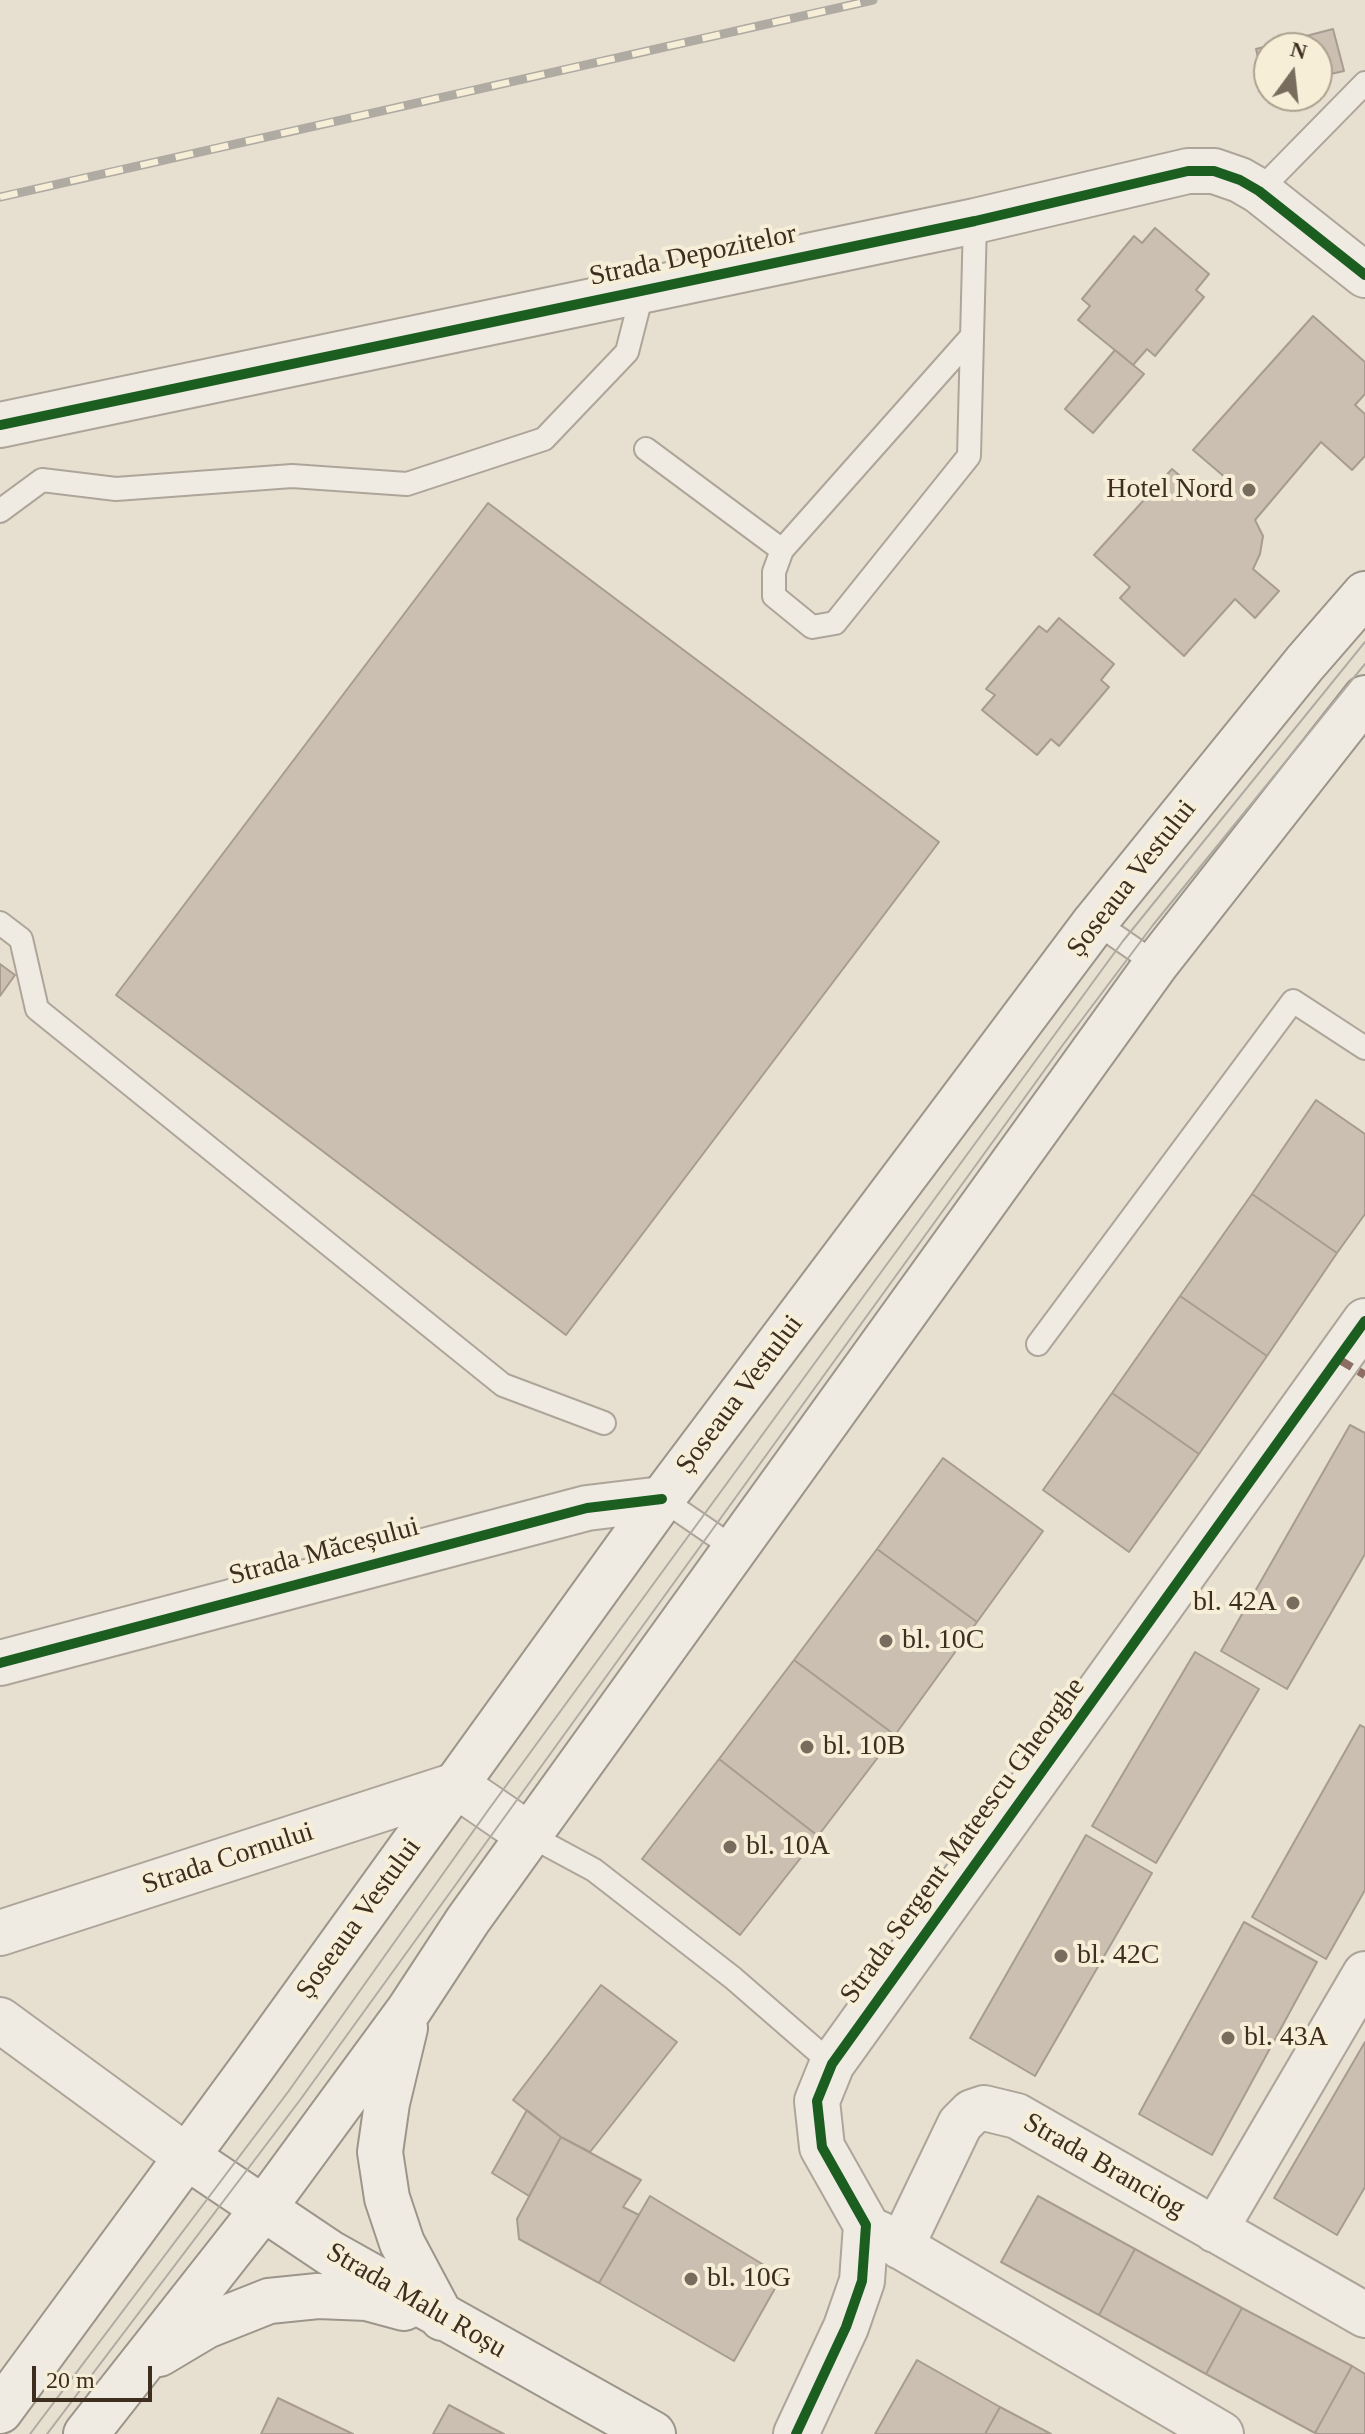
<!DOCTYPE html>
<html>
<head>
<meta charset="utf-8">
<style>
  body { margin:0 }
  #map { position:relative; width:1365px; height:2434px; overflow:hidden; background:#e7e0d1; font-family:"Times New Roman",serif }
  canvas { display:block }
  .north { position:absolute; left:1253px; top:32px; width:80px; height:80px; box-sizing:border-box; background:#f7eed8; border:2px solid #ada18e; border-radius:50%; rotate:15deg; font-size:22px; font-weight:700; line-height:32px; text-align:center; color:#3d2e20 }
  .north::after { content:''; display:block; margin:auto; width:28px; height:36px; background:#786c5e; clip-path:polygon(50% 0,100% 100%,50% 72%,0 100%) }
  .scale { position:absolute; left:32px; top:2366px; width:120px; height:36px; box-sizing:border-box; border:4px solid #3d2e20; border-top:0; padding-left:10px; font-size:24px; line-height:28px; white-space:nowrap; color:#3d2e20; -webkit-text-stroke:6px #f7eed8; paint-order:stroke }
</style>
</head>
<body>
<div id="map">
<canvas width="1365" height="2434"></canvas>
<div class="north">N</div>
<div class="scale">20 m</div>
</div>
<script>
const ctx = document.querySelector('canvas').getContext('2d');
ctx.lineJoin = 'round';
function paint(path, color) { ctx.fillStyle = color; ctx.fill(path, 'evenodd'); }
const shape = rows => new Path2D(rows.map(r => 'M' + r).join(''));
function strokePath(path, color, width, dash) { ctx.strokeStyle = color; ctx.lineWidth = width; ctx.lineCap = dash ? 'butt' : 'round'; ctx.setLineDash(dash || []); ctx.stroke(path); }
function write(font, color, halo, rows, align = 'center') {
  ctx.font = font + ' "Times New Roman",serif'; ctx.lineWidth = 8; ctx.setLineDash([]); ctx.textBaseline = 'middle'; ctx.strokeStyle = halo; ctx.fillStyle = color; for (const [text, x, y, turn = 0] of rows) {
    ctx.save(); ctx.translate(x, y); ctx.rotate((+turn || 0) * Math.PI / 180); ctx.textAlign = isNaN(turn) ? turn : align; if (halo) ctx.strokeText(text, 0, 0); ctx.fillText(text, 0, 0); ctx.restore();
  }
}
const building = shape([
  [1333,29,1344,71,1317,77,1317,48,1269,48,1269,89,1266,90,1256,49,1333,29],
  [1155,228,1209,274,1196,290,1204,297,1155,356,1147,349,1133,365,1078,320,1090,306,1082,299,1134,236,1142,243,1155,228],
  [1313,316,1365,362,1365,394,1355,405,1365,414,1365,456,1352,470,1321,442,1255,520,1263,536,1260,554,1253,569,1279,591,1255,618,1235,599,1184,656,1120,598,1130,587,1094,555,1172,469,1208,500,1227,479,1193,450,1313,316],
  [1115,350,1144,374,1093,433,1065,409,1115,350],
  [488,503,939,842,566,1335,116,995,488,503],
  [1059,618,1114,664,1101,680,1109,687,1059,746,1051,739,1037,755,982,710,995,695,986,689,1039,626,1047,632,1059,618],
  [0,964,15,975,0,996,0,964],
  [1316,1100,1365,1134,1365,1214,1337,1253,1252,1194,1316,1100],
  [1252,1194,1337,1253,1267,1356,1180,1296,1252,1194],
  [1180,1296,1267,1356,1199,1454,1112,1393,1180,1296],
  [1112,1393,1199,1454,1129,1552,1043,1490,1112,1393],
  [1350,1425,1365,1433,1365,1554,1287,1689,1221,1651,1350,1425],
  [943,1458,1043,1531,977,1622,877,1549,943,1458],
  [877,1549,977,1622,895,1735,794,1660,877,1549],
  [1195,1652,1259,1689,1156,1863,1092,1826,1195,1652],
  [794,1660,895,1735,818,1836,719,1759,794,1660],
  [1360,1725,1365,1728,1365,1890,1326,1959,1252,1917,1360,1725],
  [719,1759,818,1836,740,1935,642,1859,719,1759],
  [1086,1835,1152,1873,1035,2076,970,2038,1086,1835],
  [1244,1922,1317,1962,1212,2155,1139,2114,1244,1922],
  [601,1985,677,2042,590,2152,561,2137,513,2100,601,1985],
  [1365,2042,1365,2187,1337,2235,1274,2198,1365,2042],
  [527,2110,561,2137,529,2196,492,2173,527,2110],
  [561,2137,641,2180,623,2207,639,2215,599,2283,519,2239,517,2219,561,2137],
  [650,2196,782,2276,734,2361,599,2283,650,2196],
  [1038,2196,1135,2249,1099,2315,1001,2262,1038,2196],
  [1135,2249,1242,2308,1206,2374,1099,2315,1135,2249],
  [1242,2308,1352,2366,1315,2433,1206,2374,1242,2308],
  [917,2360,1000,2407,985,2434,875,2434,917,2360],
  [1352,2366,1365,2374,1365,2434,1318,2434,1315,2433,1352,2366],
  [278,2398,353,2434,261,2434,278,2398],
  [449,2405,492,2428,504,2434,433,2434,449,2405],
  [1000,2407,1051,2434,985,2434,1000,2407]
]);
const lane = shape([
  [1259,191,1365,83],
  [646,449,782,550,972,336],
  [0,511,42,480,116,489,292,476,407,484,544,439,627,352,638,309,638,292],
  [782,550,774,572,774,596,812,627,835,623,969,456,975,221],
  [1095,922,1156,964],
  [0,923,21,939,37,1009,503,1385,604,1423],
  [1038,1344,1293,1001,1365,1048],
  [662,1499,735,1549],
  [529,1835,594,1870,733,1978,832,2064]
]);
const street = shape([
  [0,425,975,221,1188,171,1214,171,1240,180,1259,191,1365,275],
  [0,1663,587,1508,662,1499],
  [0,1933,456,1785,529,1835],
  [0,2020,187,2157],
  [1215,2230,1365,1974],
  [878,2233,1221,2434],
  [901,2247,960,2124,972,2112,984,2108,1017,2116,1365,2315],
  [796,2434,846,2327,862,2281,866,2225,822,2147,817,2101,832,2064,1365,1321]
]);
const secondary = shape([
  [405,2028,387,2103,380,2152,387,2198,402,2243,442,2318],
  [187,2157,330,2253,653,2434],
  [159,2354,206,2326,269,2301,318,2296,367,2298,404,2308],
  [0,2411,251,2069,662,1499,934,1137,1095,922,1305,663,1365,594],
  [86,2434,263,2209,409,2010,468,1920,1156,964,1365,698]
]);
const tram = shape([
  [30,2434,288,2092,489,1809,1123,941,1365,642],
  [47,2434,300,2100,1062,1046,1153,925,1365,664]
]);
const rail = shape([
  [0,197,873,0]
]);
const quiet = shape([
  [1338,1359,1365,1375]
]);
const cycleway = shape([
  [0,425,975,221,1188,171,1214,171,1240,180,1259,191,1365,275],
  [0,1663,587,1508,662,1499],
  [796,2434,846,2327,862,2281,866,2225,822,2147,817,2101,832,2064,1365,1321]
]);
const markers = [
  [1249,490,8,"#786c5e"],
  [1293,1603,8,"#786c5e"],
  [886,1641,8,"#786c5e"],
  [807,1747,8,"#786c5e"],
  [730,1847,8,"#786c5e"],
  [1061,1956,8,"#786c5e"],
  [1228,2038,8,"#786c5e"],
  [691,2279,8,"#786c5e"]
];
const streetNames = [
  ["Strada Depozitelor",693,256,-12],
  ["Șoseaua Vestului",1132,879,-52],
  ["Șoseaua Vestului",740,1395,-53],
  ["Strada Măceșului",324,1552,-15],
  ["Strada Sergent Mateescu Gheorghe",963,1841,-54],
  ["Strada Cornului",228,1859,-18],
  ["Șoseaua Vestului",359,1919,-54],
  ["Strada Branciog",1104,2166,30],
  ["Strada Malu Roșu",416,2301,30]
];
const poiNames = [
  ["Hotel Nord",1233,490,"right"],
  ["bl. 42A",1277,1603,"right"],
  ["bl. 10C",902,1641],
  ["bl. 10B",823,1747],
  ["bl. 10A",746,1847],
  ["bl. 42C",1077,1956],
  ["bl. 43A",1244,2038],
  ["bl. 10G",707,2279]
];
paint(building, '#cbbfb2');
strokePath(building, '#a89c90', 2);
strokePath(lane, '#ada599', 26);
strokePath(street, '#ada599', 48);
strokePath(secondary, '#9c958a', 48);
strokePath(lane, '#efebe3', 22);
strokePath(street, '#efebe3', 44);
strokePath(secondary, '#efebe3', 44);
strokePath(tram, '#afaaa2', 2);
strokePath(rail, '#afaaa2', 9);
strokePath(rail, '#f7eed8', 6, [18]);
strokePath(quiet, '#8d6e63', 8, [16, 8]);
strokePath(cycleway, '#1b5e20', 10);
for (const [x, y, r, color] of markers) { const dot = new Path2D(); dot.arc(x, y, r, 0, 2 * Math.PI); ctx.fillStyle = color; ctx.fill(dot); strokePath(dot, '#f7eed8', 3); }
write('28px', '#3d2e20', '#f7eed8', streetNames);
write('28px', '#3d2e20', '#f7eed8', poiNames, 'left');
</script>
</body>
</html>
